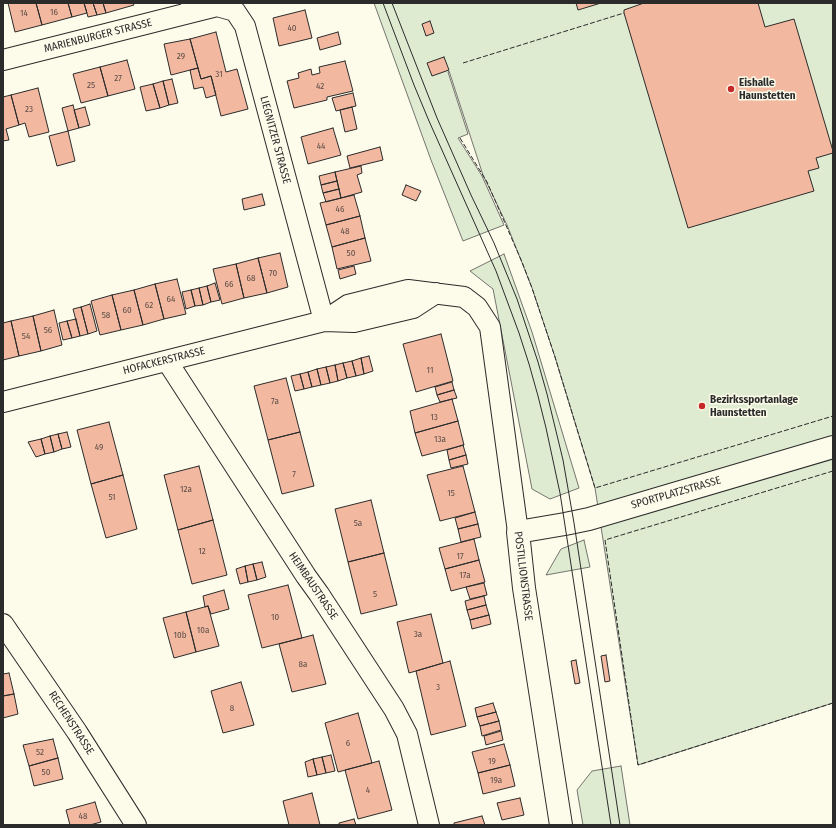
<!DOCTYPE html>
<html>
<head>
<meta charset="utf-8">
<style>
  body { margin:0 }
  #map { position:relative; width:836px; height:828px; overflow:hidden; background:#fdfbea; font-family:"Fira Sans Condensed",sans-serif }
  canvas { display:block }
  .frame { position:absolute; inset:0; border:4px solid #2b2b2b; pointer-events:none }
</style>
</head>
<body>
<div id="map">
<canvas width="836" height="828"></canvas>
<div class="frame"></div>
</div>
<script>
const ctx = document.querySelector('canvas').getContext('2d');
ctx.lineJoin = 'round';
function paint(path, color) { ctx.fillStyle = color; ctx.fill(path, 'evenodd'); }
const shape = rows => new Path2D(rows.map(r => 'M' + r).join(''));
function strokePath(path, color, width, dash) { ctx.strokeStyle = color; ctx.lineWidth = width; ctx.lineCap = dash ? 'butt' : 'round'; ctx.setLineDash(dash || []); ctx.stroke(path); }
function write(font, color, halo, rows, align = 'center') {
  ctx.font = font + ' "Fira Sans Condensed",sans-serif'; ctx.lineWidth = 3; ctx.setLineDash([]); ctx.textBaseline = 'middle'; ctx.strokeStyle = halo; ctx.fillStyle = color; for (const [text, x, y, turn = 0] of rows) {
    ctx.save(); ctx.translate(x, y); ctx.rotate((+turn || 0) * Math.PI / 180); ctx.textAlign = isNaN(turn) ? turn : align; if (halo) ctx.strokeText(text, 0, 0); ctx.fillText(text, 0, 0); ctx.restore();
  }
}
const green = shape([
  [374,3,833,3,833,703,638,765,595,488,555,357,532,288,507,225,483,175,449,71,448,72,468,134,458,138,482,176,504,225,463,241,431,160,374,3],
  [504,254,532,332,579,488,550,499,532,489,493,289,470,271,504,254],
  [584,540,590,567,546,575,561,549,584,540],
  [621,766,630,825,583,825,577,790,592,771,621,766]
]);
const building = shape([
  [8,3,36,3,42,25,15,32,8,3],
  [36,3,68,3,72,17,42,25,36,3],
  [68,3,84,3,87,13,72,17,68,3],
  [84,3,93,3,97,15,88,17,84,3],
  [93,3,103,3,106,13,97,15,93,3],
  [103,3,133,3,134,5,106,13,103,3],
  [576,3,601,3,578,10,576,3],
  [644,3,758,3,765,27,794,19,833,151,833,153,816,158,819,168,808,171,814,191,688,228,624,13,624,10,644,3],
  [305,10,312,38,279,46,273,18,305,10],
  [430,21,434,33,426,36,422,24,430,21],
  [216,32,226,72,237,69,248,109,221,116,211,76,201,79,190,39,216,32],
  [338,32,341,44,320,50,317,38,338,32],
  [190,39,198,68,171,75,164,44,190,39],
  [444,57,449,70,432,76,427,63,444,57],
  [127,60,135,89,108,96,100,67,127,60],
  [345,61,353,91,327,97,327,100,294,108,287,81,299,78,298,73,311,69,312,75,320,73,319,67,345,61],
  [100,67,108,96,81,103,73,74,100,67],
  [198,68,201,79,211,76,216,95,206,98,203,87,194,89,190,70,198,68],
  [172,79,178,103,169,105,163,81,172,79],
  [163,81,169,105,160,108,153,84,163,81],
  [153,84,160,108,146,111,140,87,153,84],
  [38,88,49,132,29,137,25,123,19,125,11,95,38,88],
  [353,93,356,106,336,111,332,98,353,93],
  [11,95,19,125,6,129,9,140,3,141,3,97,11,95],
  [73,105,79,128,68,131,62,108,73,105],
  [85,107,90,125,79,128,74,110,85,107],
  [352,107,357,129,345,132,340,110,352,107],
  [333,128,341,155,308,164,301,137,333,128],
  [68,131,75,161,57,166,49,136,68,131],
  [380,147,383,160,350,168,347,156,380,147],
  [361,166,362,173,357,175,362,192,341,198,335,172,361,166],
  [335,172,337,181,321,185,319,176,335,172],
  [337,181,339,189,323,193,321,185,337,181],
  [406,185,421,191,416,201,402,195,406,185],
  [339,189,341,198,326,202,323,193,339,189],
  [262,194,265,205,244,210,242,199,262,194],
  [354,195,360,216,326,225,320,203,354,195],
  [360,216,365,238,332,247,326,225,360,216],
  [365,238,371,261,337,269,332,247,365,238],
  [280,253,288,287,267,293,258,258,280,253],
  [258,258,267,293,244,298,236,264,258,258],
  [236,264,244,298,222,304,213,269,236,264],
  [354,266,356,274,340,279,338,270,354,266],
  [177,279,186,314,164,319,155,284,177,279],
  [215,283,220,300,211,302,207,286,215,283],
  [155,284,164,319,143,325,134,290,155,284],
  [207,286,211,302,203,305,199,288,207,286],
  [199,288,203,305,195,306,191,290,199,288],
  [134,290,143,325,121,330,112,295,134,290],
  [191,290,195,306,186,309,182,292,191,290],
  [112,295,121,330,100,335,91,301,112,295],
  [90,304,97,331,88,334,81,307,90,304],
  [81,307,88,334,80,336,73,309,81,307],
  [54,310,62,345,41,351,33,316,54,310],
  [33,316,41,351,19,356,11,321,33,316],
  [76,319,80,336,72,338,67,321,76,319],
  [11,321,19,356,3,360,3,323,11,321],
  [67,321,72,338,63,340,59,323,67,321],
  [441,334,453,381,416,392,403,344,441,334],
  [369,356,373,371,364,374,361,358,369,356],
  [361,358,364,374,356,376,352,361,361,358],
  [352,361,356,376,347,378,343,363,352,361],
  [343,363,347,378,338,381,335,365,343,363],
  [335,365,338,381,330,383,326,367,335,365],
  [326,367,330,383,321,385,317,369,326,367],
  [317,369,321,385,312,387,308,372,317,369],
  [308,372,312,387,304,389,300,374,308,372],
  [300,374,304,389,295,391,291,376,300,374],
  [286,378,300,432,268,440,254,386,286,378],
  [452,382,454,390,437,395,435,387,452,382],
  [454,390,457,398,440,402,437,395,454,390],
  [452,399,458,421,415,433,410,411,452,399],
  [458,421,464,445,422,456,415,433,458,421],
  [109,422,123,475,91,484,77,430,109,422],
  [67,432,71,447,62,449,58,434,67,432],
  [300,432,314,486,282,494,268,440,300,432],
  [58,434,62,449,54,452,50,436,58,434],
  [50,436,54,452,45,454,41,439,50,436],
  [41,439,45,454,36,457,28,442,41,439],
  [463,445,466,455,449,460,447,450,463,445],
  [466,455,468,464,451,468,449,460,466,455],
  [199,466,213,520,178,530,164,475,199,466],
  [463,466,475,512,440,521,427,475,463,466],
  [123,475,137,529,106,538,91,484,123,475],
  [371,500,384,553,348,562,335,509,371,500],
  [475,512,478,524,458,529,455,518,475,512],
  [213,520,227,575,192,584,178,530,213,520],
  [478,524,481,537,461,542,458,529,478,524],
  [474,539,479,560,445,569,439,548,474,539],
  [384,553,397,605,361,614,348,562,384,553],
  [479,560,485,582,451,591,445,569,479,560],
  [262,562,266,577,257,580,253,564,262,562],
  [253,564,257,580,248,582,245,566,253,564],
  [245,566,248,582,240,584,236,569,245,566],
  [484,583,487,595,470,599,466,587,484,583],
  [288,585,302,638,262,648,248,595,288,585],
  [224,590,229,609,211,614,208,606,205,607,203,596,224,590],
  [484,596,486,605,467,610,465,601,484,596],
  [486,605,489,615,470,620,467,610,486,605],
  [208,606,219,646,196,652,186,612,208,606],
  [186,612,196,652,174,658,163,618,186,612],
  [431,614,443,663,416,671,409,673,397,622,431,614],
  [489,615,491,624,472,629,470,620,489,615],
  [313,635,326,684,292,692,279,644,313,635],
  [606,655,610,681,605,682,601,656,606,655],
  [576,660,580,683,575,684,571,661,576,660],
  [450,661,466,726,431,735,416,671,450,661],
  [9,673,14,694,3,696,3,674,9,673],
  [241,682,254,725,223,733,211,691,241,682],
  [14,694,18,714,3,718,3,696,14,694],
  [493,703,496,712,477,717,475,708,493,703],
  [496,712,499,721,480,726,477,717,496,712],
  [358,713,372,763,338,772,325,723,358,713],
  [499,721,501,730,482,736,480,726,499,721],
  [501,731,503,740,486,745,484,736,501,731],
  [53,739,58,758,29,766,23,745,53,739],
  [504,744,510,765,478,773,472,752,504,744],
  [331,755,335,771,326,773,322,757,331,755],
  [322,757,326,773,317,775,313,759,322,757],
  [58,758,63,779,34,786,29,766,58,758],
  [313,759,317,775,308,777,305,762,313,759],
  [379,761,392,810,358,819,345,770,379,761],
  [510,765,515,786,483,794,478,773,510,765],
  [312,793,320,825,289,825,283,801,312,793],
  [520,798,524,815,502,820,497,803,520,798],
  [95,802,101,822,90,825,70,825,66,810,95,802],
  [482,816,485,825,454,825,454,823,482,816],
  [354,819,356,825,339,825,339,823,354,819]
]);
const street = shape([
  [191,3,193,12,217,6,235,11,245,26,324,321],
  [3,60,193,12],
  [324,321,348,305,408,290,464,297,477,307,490,327,518,532],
  [167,361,306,576,319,594,394,709,407,734,429,825],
  [3,402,324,321,354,322,413,308,436,293],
  [3,624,77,732,136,825]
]);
const secondary = shape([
  [561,825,524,588,518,532,565,524,589,519,833,447]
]);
const tram = shape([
  [383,3,414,85,429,121,496,271,519,333,529,364,538,396,546,428,560,493,611,825],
  [392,3,408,44,437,118,471,195,494,243,517,299,538,362,547,394,563,460,574,523,620,825]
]);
const fence = shape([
  [463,63,624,13],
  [460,138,487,182,522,262,532,288,555,357,595,488,833,416],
  [833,471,605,540,638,765,833,703]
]);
const markers = [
  [731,89,4,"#c62828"],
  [702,406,4,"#c62828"]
];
const numberNames = [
  ["16",54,12],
  ["14",24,13],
  ["40",292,28],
  ["29",181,56],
  ["31",219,74],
  ["27",118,78],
  ["25",91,85],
  ["42",320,86],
  ["23",29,109],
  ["44",321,146],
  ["46",340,209],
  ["48",345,231],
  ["50",351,253],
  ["70",273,273],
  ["68",251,278],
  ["66",229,284],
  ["64",171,299],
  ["62",149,305],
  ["60",127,310],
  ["58",106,315],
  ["56",48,330],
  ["54",26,336],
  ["11",430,370],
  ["7a",275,401],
  ["13",434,417],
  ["13a",440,439],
  ["49",99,447],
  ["7",294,474],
  ["12a",186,489],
  ["15",451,493],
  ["51",112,497],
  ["5a",358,523],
  ["12",202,551],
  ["17",460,556],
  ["17a",465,575],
  ["5",375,594],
  ["10",275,617],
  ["10a",203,630],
  ["3a",418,634],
  ["10b",180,635],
  ["8a",303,664],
  ["3",438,687],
  ["8",232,708],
  ["6",348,743],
  ["52",40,752],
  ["19",492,761],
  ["50",46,772],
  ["19a",496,780],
  ["4",368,790],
  ["48",83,816]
];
const streetNames = [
  ["MARIENBURGER STRASSE",98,36,-14],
  ["LIEGNITZER STRASSE",275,140,75],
  ["HOFACKERSTRASSE",164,361,-14],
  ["SPORTPLATZSTRASSE",676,493,-16],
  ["POSTILLIONSTRASSE",523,576,83],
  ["HEIMBAUSTRASSE",313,586,56],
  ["RECHENSTRASSE",71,723,57]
];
const poiNames = [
  ["Eishalle",739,83],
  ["Haunstetten",739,96],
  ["Bezirkssportanlage",710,400],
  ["Haunstetten",710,413]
];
paint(green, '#deebd1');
strokePath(green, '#74746e', 1);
paint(building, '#f2b8a0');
strokePath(building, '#2b2b2b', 1);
strokePath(street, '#2b2b2b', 22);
strokePath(secondary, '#2b2b2b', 24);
strokePath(street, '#fdfbea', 20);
strokePath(secondary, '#fdfbea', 22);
strokePath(tram, '#2b2b2b', 1);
strokePath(fence, '#2b2b2b', 1, [5, 2]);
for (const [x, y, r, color] of markers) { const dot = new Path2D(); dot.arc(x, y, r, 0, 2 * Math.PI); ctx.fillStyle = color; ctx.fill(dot); strokePath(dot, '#fdfbea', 1.5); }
write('9px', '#5d4e48', null, numberNames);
write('11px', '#2b2b2b', '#fdfbea', streetNames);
write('bold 11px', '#2b2b2b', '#fdfbea', poiNames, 'left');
</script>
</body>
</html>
